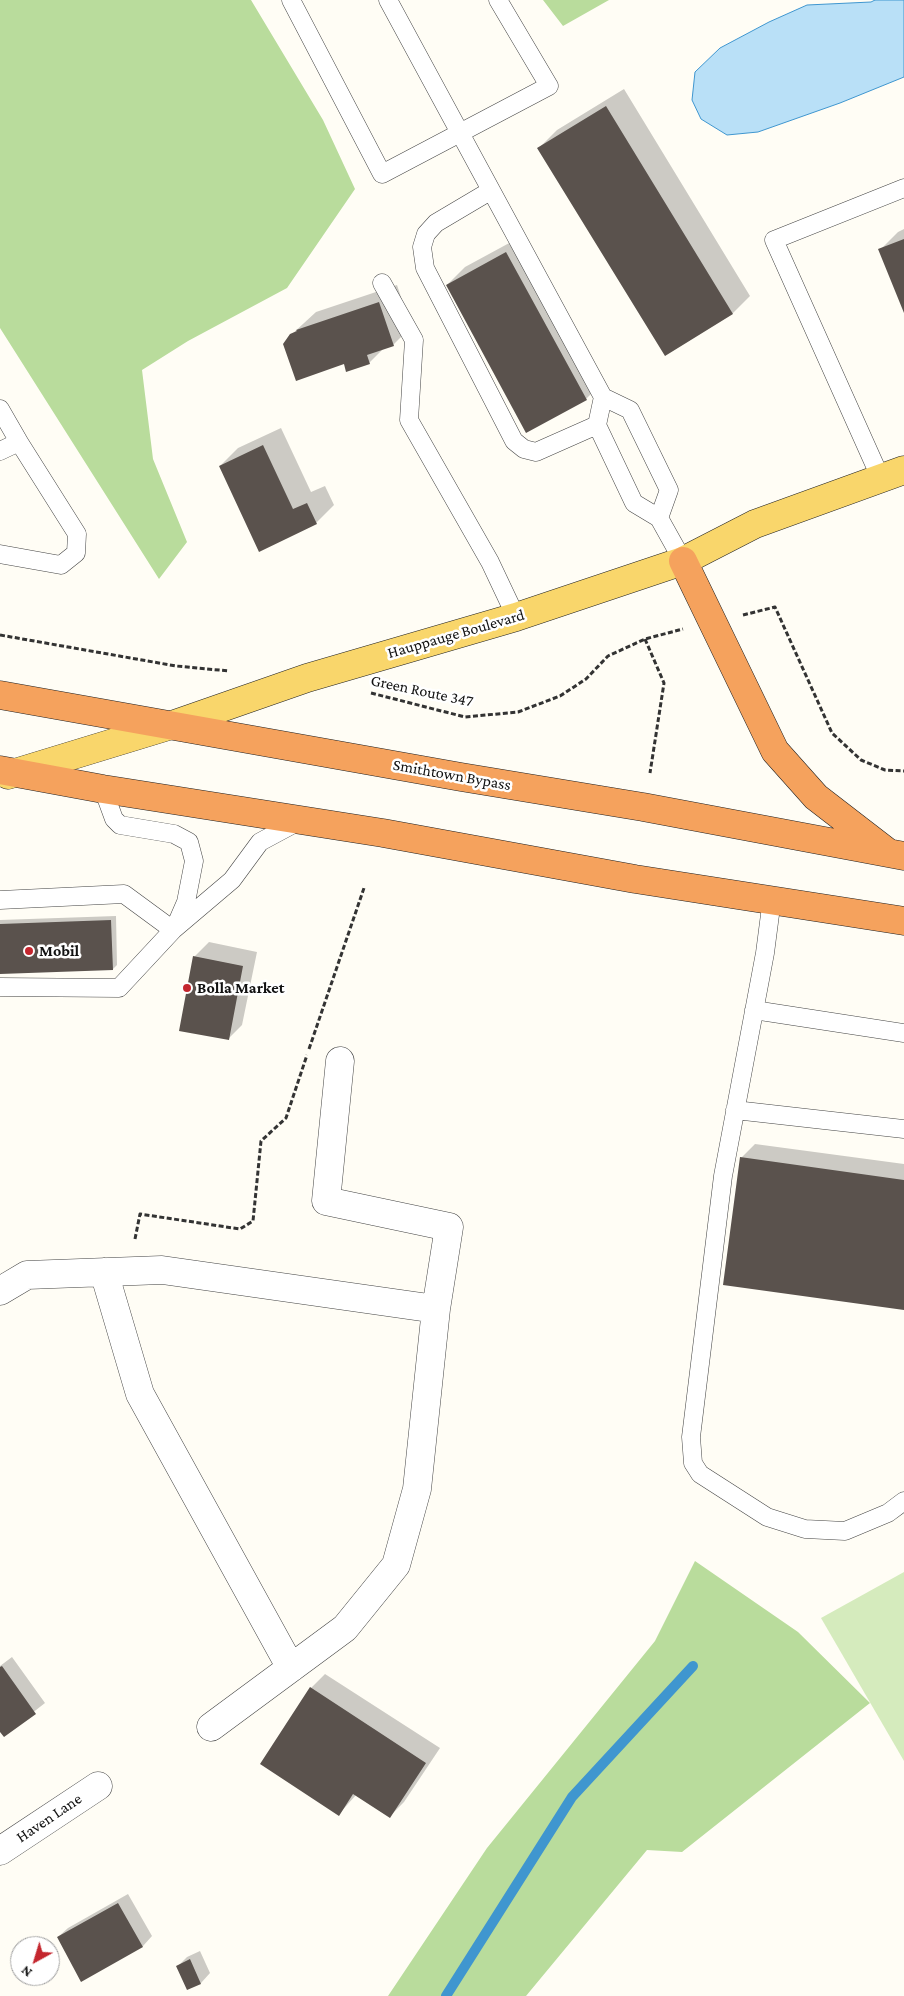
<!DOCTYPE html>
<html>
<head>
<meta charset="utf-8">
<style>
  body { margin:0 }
  #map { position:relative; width:904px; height:1996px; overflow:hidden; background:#fffdf5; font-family:"Crimson Pro",serif }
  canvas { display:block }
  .north { position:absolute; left:10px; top:1936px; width:50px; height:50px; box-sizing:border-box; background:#fff; border:1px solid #a0a0a0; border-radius:50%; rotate:219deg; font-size:14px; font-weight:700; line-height:20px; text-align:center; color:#111 }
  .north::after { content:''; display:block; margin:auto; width:18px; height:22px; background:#c4262e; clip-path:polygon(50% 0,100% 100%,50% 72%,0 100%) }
</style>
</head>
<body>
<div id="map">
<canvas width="904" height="1996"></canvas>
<div class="north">N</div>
</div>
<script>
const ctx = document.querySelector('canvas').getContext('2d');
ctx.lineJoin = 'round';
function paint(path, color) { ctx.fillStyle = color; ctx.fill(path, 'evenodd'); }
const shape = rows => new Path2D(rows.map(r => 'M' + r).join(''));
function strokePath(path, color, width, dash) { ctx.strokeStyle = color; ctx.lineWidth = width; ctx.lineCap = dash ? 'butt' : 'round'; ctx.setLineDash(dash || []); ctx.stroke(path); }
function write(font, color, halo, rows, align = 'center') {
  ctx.font = font + ' "Crimson Pro",serif'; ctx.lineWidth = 5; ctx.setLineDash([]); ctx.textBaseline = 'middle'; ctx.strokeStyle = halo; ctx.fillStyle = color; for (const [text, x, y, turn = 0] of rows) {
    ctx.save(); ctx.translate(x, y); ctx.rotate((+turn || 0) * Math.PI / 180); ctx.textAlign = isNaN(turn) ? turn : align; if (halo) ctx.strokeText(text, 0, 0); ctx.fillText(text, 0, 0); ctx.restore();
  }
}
const green = shape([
  [904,1572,904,1761,821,1618]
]);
const forest = shape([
  [0,0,251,0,323,120,355,189,287,288,188,341,142,370,153,459,187,542,159,579,0,328],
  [543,0,609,0,563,26],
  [695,1561,798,1632,870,1703,682,1852,647,1850,526,1996,388,1996,487,1848,655,1641]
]);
const water = shape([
  [875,0,904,0,904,77,840,103,758,132,727,135,701,119,692,100,695,72,720,48,769,22,807,5,871,2,875,0]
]);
const shadow = shape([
  [624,89,750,296,732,314,539,148,557,130],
  [904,229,904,310,880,250,898,232],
  [524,235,604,381,586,399,447,285,465,267],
  [397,285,411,327,393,345,384,348,369,363,345,362,291,335,316,312],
  [281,428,311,492,325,486,334,505,316,523,220,466,238,448],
  [116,916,117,965,113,969,0,973,0,920],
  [209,942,257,952,242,1025,228,1039,194,957],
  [755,1144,904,1164,904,1309,741,1158],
  [12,1657,45,1703,4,1735,0,1730,0,1666],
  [325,1674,440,1748,404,1802,390,1816,356,1795,339,1814,311,1688],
  [128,1894,152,1936,143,1946,82,1980,58,1937,68,1928],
  [200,1951,210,1973,201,1983,188,1989,178,1966,187,1957]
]);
const stream = shape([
  [446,1996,572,1797,693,1666]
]);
const building = shape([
  [606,106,733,314,665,356,537,148],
  [904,239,904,313,878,249],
  [506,252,587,400,526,433,446,285],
  [379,302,394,346,367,355,370,364,346,372,344,364,296,381,283,344,290,334,297,331,296,330],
  [263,445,293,509,307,503,317,524,259,552,219,466],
  [111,920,113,970,0,974,0,924],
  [193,956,243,966,229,1040,179,1031],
  [740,1157,904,1180,904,1310,723,1285],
  [2,1666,36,1714,4,1737,0,1732,0,1667],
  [310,1687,426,1763,390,1818,353,1794,339,1816,260,1764],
  [118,1903,143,1947,81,1982,57,1937],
  [190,1959,201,1984,187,1990,176,1966]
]);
const path = shape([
  [743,615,775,607,832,733,861,760,885,770,904,771],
  [0,635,176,666,229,671],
  [645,639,664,683,650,773],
  [371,693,465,717,518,712,560,696,586,679,608,656,645,639,683,629],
  [309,1049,364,888],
  [135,1239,140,1214,240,1229,253,1221,261,1141,286,1118,307,1055]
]);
const lane = shape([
  [291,0,382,174,549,86,498,0],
  [388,0,603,397,630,410,669,490,659,518],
  [490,191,436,223,426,234,422,247,425,268,514,441,524,449,536,452,597,425],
  [382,283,414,340,409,420,490,562,516,617],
  [603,397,597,425,634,503,659,518,683,561],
  [0,409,19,442,0,451],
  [881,479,774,240,904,188],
  [0,554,61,565,76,553,77,534,19,442],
  [103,789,114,819,120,825,174,834,189,842,194,861,186,902,176,925],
  [772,899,765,953,723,1176,691,1437,693,1463,700,1474,767,1517,805,1529,845,1531,888,1513,904,1501],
  [0,900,124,894,173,930],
  [0,987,119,988,173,930,232,880,260,842,301,820],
  [754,1010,904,1033],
  [735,1110,904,1129]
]);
const street = shape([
  [104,1272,140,1394,291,1668],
  [0,1291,27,1275,162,1270,436,1309,449,1227,326,1201,340,1061],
  [211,1727,345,1628,396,1565,417,1489,436,1309],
  [0,1851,98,1786]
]);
const primary = shape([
  [8,775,175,724,307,678,516,617,683,561,755,524,904,470]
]);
const highway = shape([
  [683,561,775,751,816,797,886,851],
  [0,695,461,777,643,807,904,856],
  [0,770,103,789,383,833,635,879,904,921]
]);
const markers = [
  [29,951,5,"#c4262e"],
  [187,988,5,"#c4262e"]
];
const streetNames = [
  ["Hauppauge Boulevard",456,634,-16],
  ["Green Route 347",422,691,12],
  ["Smithtown Bypass",452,775,10],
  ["Haven Lane",49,1818,-34]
];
const poiNames = [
  ["Mobil",39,951],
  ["Bolla Market",197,988]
];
paint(green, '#d5ebbd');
paint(forest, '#b9dc9c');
paint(water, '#b9e0f7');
strokePath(water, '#3f96cf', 1);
paint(shadow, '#0003');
strokePath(stream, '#3f96cf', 10);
paint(building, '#5a524d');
strokePath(lane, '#444', 19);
strokePath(street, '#444', 29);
strokePath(primary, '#222', 29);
strokePath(highway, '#222', 29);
strokePath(path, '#333', 3, [5, 2.5]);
strokePath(lane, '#fff', 18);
strokePath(street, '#fff', 28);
strokePath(primary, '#f9d66b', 28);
strokePath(highway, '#f5a25d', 28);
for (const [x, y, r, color] of markers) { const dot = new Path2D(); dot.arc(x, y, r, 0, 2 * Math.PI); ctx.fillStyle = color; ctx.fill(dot); strokePath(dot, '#fff', 2); }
write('16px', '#111', '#fff', streetNames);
write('bold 16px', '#111', '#fff', poiNames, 'left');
</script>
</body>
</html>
